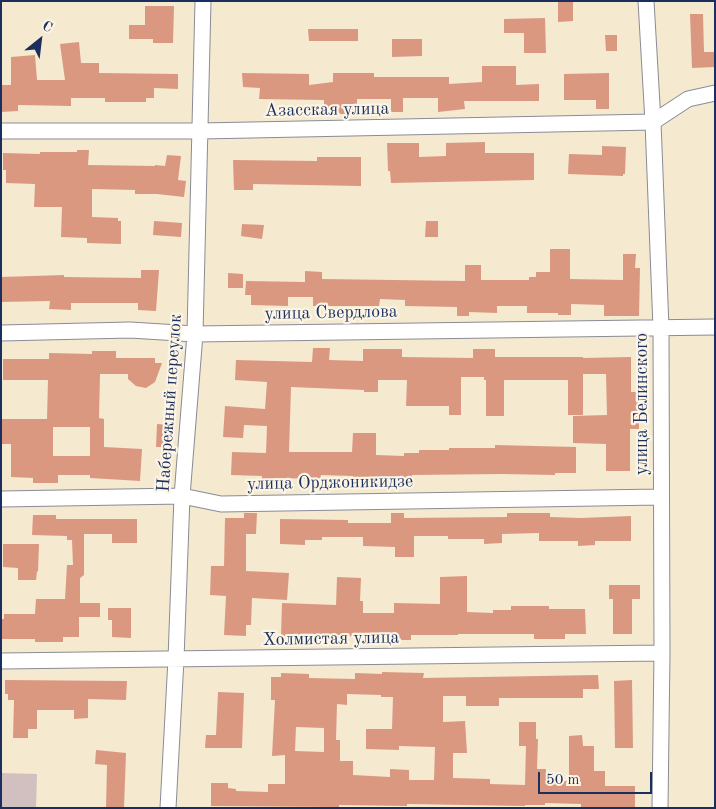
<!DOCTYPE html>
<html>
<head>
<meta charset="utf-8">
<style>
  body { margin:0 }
  #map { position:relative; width:716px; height:809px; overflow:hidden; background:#f5e9d0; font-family:"Old Standard TT",serif }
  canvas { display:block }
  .frame { position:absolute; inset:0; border:2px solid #1b2f5e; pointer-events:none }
  .north { position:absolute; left:15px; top:15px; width:50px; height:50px; -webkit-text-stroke:4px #fcf5e5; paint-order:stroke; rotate:29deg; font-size:14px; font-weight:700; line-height:20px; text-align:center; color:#1b2f5e }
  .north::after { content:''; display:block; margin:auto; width:18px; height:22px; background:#1b2f5e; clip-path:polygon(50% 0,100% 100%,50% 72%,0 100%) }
  .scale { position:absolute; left:538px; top:772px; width:114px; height:22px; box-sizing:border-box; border:2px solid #1b2f5e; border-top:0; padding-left:6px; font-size:15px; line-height:18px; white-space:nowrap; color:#1b2f5e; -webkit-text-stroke:4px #fcf5e5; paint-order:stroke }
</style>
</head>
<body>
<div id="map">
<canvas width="716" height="809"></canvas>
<div class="frame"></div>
<div class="north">С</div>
<div class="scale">50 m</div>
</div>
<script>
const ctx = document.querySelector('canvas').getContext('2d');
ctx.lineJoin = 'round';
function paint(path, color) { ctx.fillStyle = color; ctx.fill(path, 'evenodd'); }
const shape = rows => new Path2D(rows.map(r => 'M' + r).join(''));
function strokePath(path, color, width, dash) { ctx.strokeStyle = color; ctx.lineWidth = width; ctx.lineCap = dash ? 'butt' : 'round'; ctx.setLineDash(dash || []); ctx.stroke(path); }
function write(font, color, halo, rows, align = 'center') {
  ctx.font = font + ' "Old Standard TT",serif'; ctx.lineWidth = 4.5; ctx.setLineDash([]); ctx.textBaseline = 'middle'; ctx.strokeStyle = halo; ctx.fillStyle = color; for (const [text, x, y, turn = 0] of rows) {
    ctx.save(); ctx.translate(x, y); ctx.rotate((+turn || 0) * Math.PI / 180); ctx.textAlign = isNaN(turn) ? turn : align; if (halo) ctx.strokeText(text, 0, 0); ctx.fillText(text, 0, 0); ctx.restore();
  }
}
const industrial = shape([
  [1,773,37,774,36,808,1,808]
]);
const building = shape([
  [558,1,573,1,573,21,558,22],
  [145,6,174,6,173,43,153,43,153,39,129,39,129,25,145,25],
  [690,14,703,14,704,52,715,52,715,67,692,68],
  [545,18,546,53,524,53,524,33,504,33,504,19],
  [308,29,358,29,358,41,309,41],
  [605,35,617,35,617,51,606,51],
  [392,39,422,39,422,56,392,57],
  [79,42,81,63,99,63,99,73,178,74,178,89,154,88,154,98,146,98,146,102,105,102,105,98,71,98,71,106,18,105,18,111,1,112,1,85,11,85,11,57,35,55,37,80,65,80,60,44],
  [482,66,516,66,516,85,539,84,539,101,464,101,465,109,438,112,438,98,403,98,403,112,391,112,391,99,357,99,357,114,324,114,324,100,259,99,260,88,243,87,242,73,309,74,309,85,333,82,333,73,374,73,374,77,449,77,449,84,482,82],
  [609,73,609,109,596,109,596,100,564,100,564,74],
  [485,142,485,153,534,153,534,180,391,183,390,171,388,171,387,143,419,143,419,157,446,156,446,143],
  [602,146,626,147,625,174,623,174,623,176,568,174,569,154,602,155],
  [77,150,89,150,88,165,155,166,155,165,165,166,167,155,181,156,178,180,186,181,184,197,157,194,135,194,135,190,92,189,92,217,118,218,118,221,121,221,121,244,87,243,87,238,61,237,62,207,34,207,35,184,6,183,6,170,3,170,3,153,40,154,40,152,77,152],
  [317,157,361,157,361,186,253,184,253,190,234,190,233,160,317,161],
  [154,221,182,223,181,237,153,235],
  [426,221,438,221,438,237,425,237],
  [242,224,264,225,262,239,241,236],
  [550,249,570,249,570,279,623,280,623,254,636,254,635,268,640,268,639,316,604,316,604,305,571,304,571,315,558,315,558,313,527,313,527,306,497,306,497,313,469,312,469,316,457,316,457,307,405,306,405,300,380,299,379,306,313,306,313,297,288,297,288,306,251,305,251,295,245,295,246,281,305,282,305,271,322,272,322,279,465,281,465,265,481,265,481,280,529,280,529,277,536,277,536,272,550,272],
  [141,270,159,270,156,311,138,310,138,303,71,303,71,310,49,309,50,301,1,302,1,277,64,275,64,277,141,278],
  [228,273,243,274,243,288,228,288],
  [313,348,330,348,329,360,363,361,363,349,402,349,402,357,473,358,473,349,495,349,495,357,583,357,583,358,631,357,631,392,639,392,639,429,630,429,630,471,606,471,606,444,573,443,573,416,607,415,606,374,583,374,583,415,568,415,568,380,504,380,504,416,486,416,486,380,484,380,484,377,461,377,461,415,449,415,449,406,406,406,407,380,378,380,378,392,364,392,364,390,291,387,289,452,352,452,353,433,376,433,376,455,404,456,404,453,419,453,419,450,449,450,449,448,495,448,495,445,576,447,576,473,555,473,555,475,502,474,412,475,412,484,352,483,353,476,321,475,320,479,275,478,275,483,262,482,262,476,231,475,232,452,266,453,267,426,244,425,243,438,223,437,225,406,265,409,267,382,235,380,236,360,312,362],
  [92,351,116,351,116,358,155,358,155,363,162,363,155,382,146,388,136,386,128,379,128,374,100,374,99,418,104,419,104,447,142,449,140,481,90,478,90,475,58,475,58,483,33,483,33,478,11,477,11,444,1,444,1,419,47,419,48,380,3,380,3,359,49,359,49,353,92,354],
  [53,427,90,427,90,456,53,456],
  [157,424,170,425,169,447,156,447],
  [244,513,257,513,256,534,246,534,246,571,289,573,287,600,252,598,251,625,246,625,246,636,224,635,226,596,210,595,211,566,224,566,225,518,244,518],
  [391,513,404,513,404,518,507,517,507,513,550,513,550,517,581,518,631,516,631,541,595,541,595,545,578,546,578,541,539,541,539,533,502,534,502,543,484,544,484,539,448,539,448,536,414,536,414,557,395,557,395,547,363,546,363,537,322,537,322,540,305,540,305,545,280,544,280,519,348,520,348,523,391,523],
  [33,515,56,515,56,519,137,519,137,543,112,543,112,534,84,534,84,575,80,578,80,603,100,603,100,617,79,617,79,637,63,637,63,642,35,642,35,639,1,639,1,619,4,619,4,614,35,614,36,599,65,599,67,565,73,565,72,540,67,540,67,536,32,535],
  [3,544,39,544,38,572,37,571,36,580,18,580,18,568,3,567],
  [467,576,467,612,493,613,493,610,511,610,511,606,549,606,549,609,585,609,586,634,565,634,565,639,534,639,534,634,458,634,458,635,411,635,411,640,387,640,387,642,366,642,366,637,309,634,309,637,281,636,282,603,336,605,337,577,361,578,360,601,363,601,363,613,394,613,394,603,440,604,440,577],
  [609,585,640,585,640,599,632,599,632,634,613,634,613,599,609,599],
  [108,608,131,608,131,638,112,637,112,620,108,620],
  [382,672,424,673,423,678,598,675,599,689,583,689,583,698,499,698,499,706,466,706,466,696,443,696,443,722,465,721,467,753,453,753,453,778,490,779,490,784,525,785,526,746,519,746,519,722,536,722,536,739,538,739,537,769,546,769,546,781,569,781,569,736,582,735,583,746,594,746,594,771,605,771,605,786,635,786,635,807,581,807,581,804,545,803,545,805,525,805,525,806,407,804,407,806,339,805,339,807,211,806,211,783,228,783,228,788,236,789,236,791,268,792,268,784,285,784,285,755,272,756,275,700,271,700,271,677,281,677,281,673,309,674,309,678,355,679,355,673,382,674],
  [347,694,381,695,381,697,393,697,392,729,366,729,366,749,399,750,399,746,435,747,434,780,409,780,409,770,390,769,390,777,353,775,353,761,340,761,340,740,336,740,337,704,347,705],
  [296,727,324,728,324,752,295,751],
  [5,680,127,681,126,700,88,699,88,718,74,719,74,710,37,710,37,729,28,729,28,738,13,738,14,700,8,700,8,694,5,694],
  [632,680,633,748,615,748,614,681],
  [218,692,244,693,242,748,205,748,206,735,216,735],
  [96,750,126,753,124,808,106,808,107,765,95,764]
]);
const minor = shape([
  [646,1,653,122,661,328,662,653,660,808],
  [1,131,201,131,653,122,688,99,715,93],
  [1,333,130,330,195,334,715,327],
  [1,499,182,496,221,504,660,497],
  [1,661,662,653],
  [168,808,176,659,182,496,195,334,203,1]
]);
const streetNames = [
  ["Азасская улица",327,110,-1],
  ["улица Свердлова",331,313,-1],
  ["Набережный переулок",170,403,-86],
  ["улица Белинского",642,404,-90],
  ["улица Орджоникидзе",330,483,-1],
  ["Холмистая улица",331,639,-1]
];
paint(industrial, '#d2bfc0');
paint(building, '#db9880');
strokePath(minor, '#888c97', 17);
strokePath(minor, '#fff', 15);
write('18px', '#1b2f5e', '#fcf5e5', streetNames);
</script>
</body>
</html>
